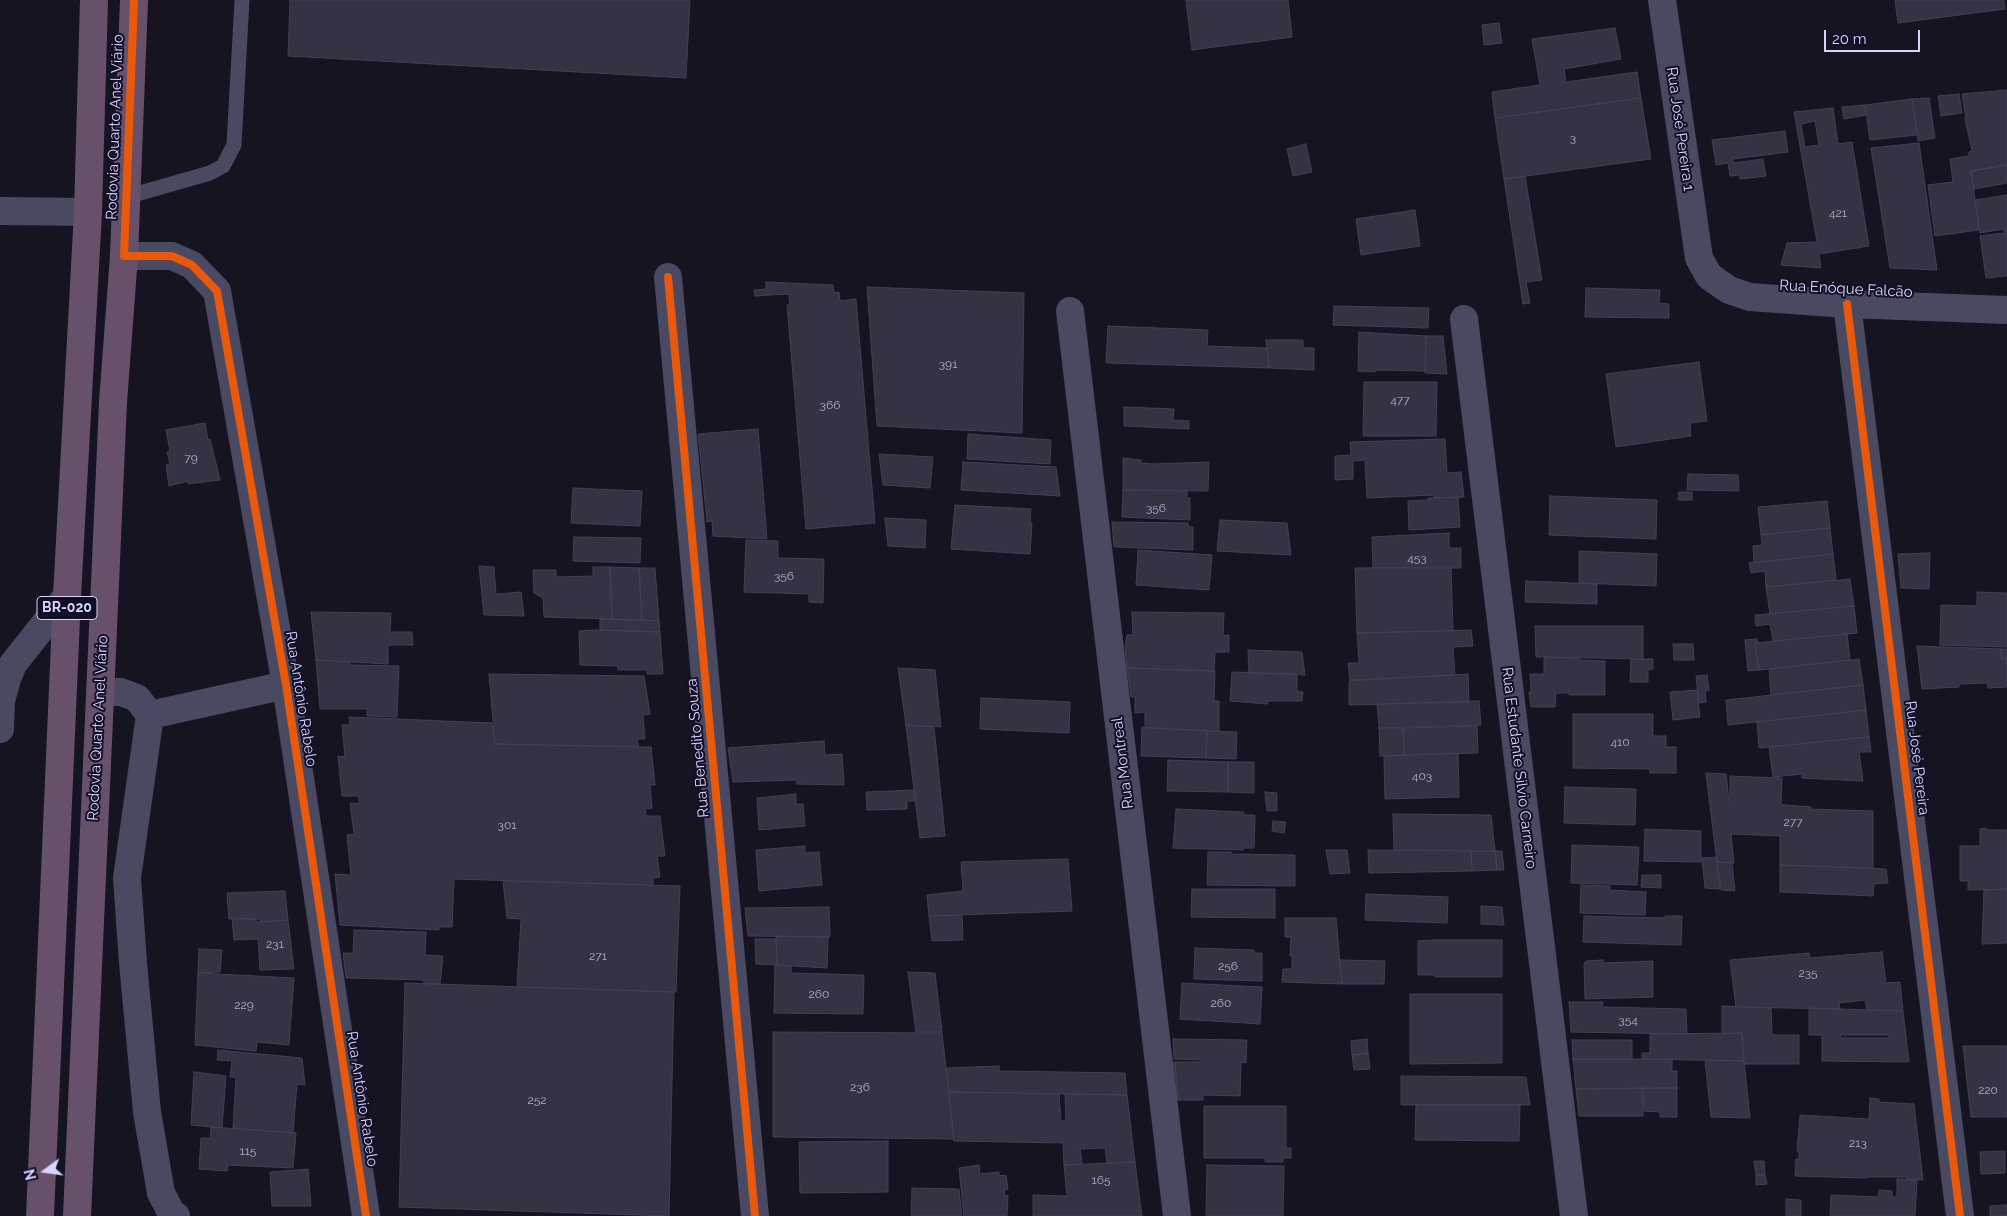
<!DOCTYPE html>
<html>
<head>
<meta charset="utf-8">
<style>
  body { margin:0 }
  #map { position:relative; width:2007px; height:1216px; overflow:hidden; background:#161421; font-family:Raleway,sans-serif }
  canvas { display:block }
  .north { position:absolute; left:20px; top:1146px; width:50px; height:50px; -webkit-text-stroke:4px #130f26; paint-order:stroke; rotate:256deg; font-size:14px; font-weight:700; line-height:20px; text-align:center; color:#d9d4ff }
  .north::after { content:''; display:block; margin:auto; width:18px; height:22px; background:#d9d4ff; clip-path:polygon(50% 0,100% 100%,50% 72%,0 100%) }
  .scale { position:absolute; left:1824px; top:30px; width:96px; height:22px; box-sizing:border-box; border:2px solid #d9d4ff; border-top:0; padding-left:6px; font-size:15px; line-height:18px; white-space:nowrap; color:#d9d4ff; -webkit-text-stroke:4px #130f26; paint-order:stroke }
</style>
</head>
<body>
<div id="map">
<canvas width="2007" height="1216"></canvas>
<div class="north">N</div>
<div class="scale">20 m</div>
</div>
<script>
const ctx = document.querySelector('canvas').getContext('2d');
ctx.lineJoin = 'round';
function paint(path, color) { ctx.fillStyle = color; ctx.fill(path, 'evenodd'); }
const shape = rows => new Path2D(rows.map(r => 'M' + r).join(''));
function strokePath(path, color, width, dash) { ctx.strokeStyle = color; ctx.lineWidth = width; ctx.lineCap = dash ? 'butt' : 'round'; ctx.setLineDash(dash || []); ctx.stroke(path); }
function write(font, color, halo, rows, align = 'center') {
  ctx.font = font + ' Raleway,sans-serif'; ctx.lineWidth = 4; ctx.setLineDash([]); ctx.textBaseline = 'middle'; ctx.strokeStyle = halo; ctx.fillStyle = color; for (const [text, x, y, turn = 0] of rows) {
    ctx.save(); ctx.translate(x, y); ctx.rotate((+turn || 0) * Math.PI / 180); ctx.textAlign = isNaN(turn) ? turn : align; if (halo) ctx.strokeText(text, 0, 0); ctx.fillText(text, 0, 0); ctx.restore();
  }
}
const building = shape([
  [290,0,690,0,686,78,288,56,290,0],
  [1186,0,1288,0,1292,37,1192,50,1186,0],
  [1895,0,2004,0,2005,9,1898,23,1895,0],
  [1499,23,1502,43,1484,45,1482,25,1499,23],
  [1615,28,1621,59,1564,69,1566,82,1637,72,1641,98,1495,118,1492,92,1540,85,1532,39,1615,28],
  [2007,90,2007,165,1971,171,1979,230,1935,236,1928,185,1953,182,1950,159,1969,156,1969,152,1972,151,1965,119,1966,119,1962,94,2007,90],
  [1959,94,1962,113,1941,116,1938,96,1959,94],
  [1641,98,1651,159,1504,179,1495,118,1641,98],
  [1929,98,1935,138,1918,141,1912,99,1929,98],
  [1912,99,1917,135,1870,140,1865,105,1912,99],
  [1865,105,1866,115,1844,119,1842,107,1865,105],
  [1833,108,1838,144,1852,142,1869,246,1819,254,1821,268,1781,265,1787,243,1817,242,1794,112,1833,108],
  [1815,121,1819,145,1805,147,1801,124,1815,121],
  [1785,131,1788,152,1733,159,1733,163,1763,159,1766,176,1740,179,1740,175,1730,176,1728,163,1716,165,1712,140,1785,131],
  [1919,143,1937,270,1890,268,1871,148,1919,143],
  [1306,144,1312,172,1293,176,1287,149,1306,144],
  [2007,165,2007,183,1974,189,1971,171,2007,165],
  [1525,176,1542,280,1526,282,1530,303,1523,304,1504,179,1525,176],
  [2007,195,2007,276,1986,278,1980,236,2004,233,2004,229,1980,233,1975,200,2007,195],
  [1415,210,1420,246,1361,255,1356,219,1415,210],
  [766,282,833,285,834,293,839,292,840,301,856,299,875,523,806,529,787,305,790,305,789,294,755,296,754,290,766,289,766,282],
  [867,287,1024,293,1022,433,877,426,867,287],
  [1586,288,1660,290,1659,303,1669,304,1669,318,1585,317,1586,288],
  [1334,306,1429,308,1428,328,1333,325,1334,306],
  [1108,326,1208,330,1207,346,1267,348,1269,368,1106,363,1108,326],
  [1359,332,1426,336,1425,371,1375,370,1375,372,1358,371,1359,332],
  [1426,336,1443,336,1447,374,1425,373,1426,336],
  [1266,340,1303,340,1303,348,1314,348,1314,370,1269,368,1266,340],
  [1699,362,1707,421,1690,423,1691,436,1616,447,1606,374,1699,362],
  [1364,382,1437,382,1436,436,1363,436,1364,382],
  [1124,407,1174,409,1173,420,1189,421,1189,429,1124,426,1124,407],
  [205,423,208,440,210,439,220,480,188,484,188,481,169,486,166,465,170,464,167,452,170,451,166,430,205,423],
  [758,429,767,539,713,536,712,521,707,522,698,434,758,429],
  [968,434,1051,440,1050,464,967,459,968,434],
  [1445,439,1447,473,1461,472,1464,497,1434,498,1434,495,1367,498,1365,460,1353,461,1353,479,1335,480,1335,456,1351,455,1350,442,1445,439],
  [879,454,933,457,930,488,883,485,879,454],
  [1123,458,1141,460,1141,463,1153,464,1209,462,1208,491,1123,490,1123,458],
  [963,462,1056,467,1060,496,961,490,963,462],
  [1688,474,1738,475,1739,491,1687,490,1688,474],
  [573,488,642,491,640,526,571,523,573,488],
  [1123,490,1187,491,1187,498,1190,498,1190,520,1122,517,1123,490],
  [1679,492,1692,492,1692,500,1678,500,1679,492],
  [1550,496,1657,500,1656,539,1549,535,1550,496],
  [1458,497,1460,527,1409,530,1408,501,1428,500,1428,498,1458,497],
  [1827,501,1830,528,1761,535,1758,507,1827,501],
  [955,505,1031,509,1030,523,1032,523,1030,554,951,549,955,505],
  [885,518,926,520,925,548,888,546,885,518],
  [1220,520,1287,523,1291,555,1217,551,1220,520],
  [1112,522,1188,523,1189,527,1193,527,1193,550,1114,547,1112,522],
  [1830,528,1833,554,1754,563,1753,546,1762,545,1761,535,1830,528],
  [1449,533,1449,548,1461,548,1461,568,1373,568,1372,537,1449,533],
  [574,537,641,538,640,563,573,561,574,537],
  [746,540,778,541,778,558,824,559,823,603,809,602,809,594,744,592,746,540],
  [1138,550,1212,555,1209,590,1136,585,1138,550],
  [1579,551,1657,554,1656,586,1579,583,1579,551],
  [1930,553,1929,589,1901,588,1898,554,1930,553],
  [1833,554,1836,580,1766,587,1765,571,1751,573,1749,563,1833,554],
  [479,566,494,567,496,594,521,592,524,616,484,615,479,566],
  [593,567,610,567,612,619,544,617,543,598,534,593,533,570,556,570,556,577,593,576,593,567],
  [610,567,639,568,642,620,612,619,610,567],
  [1451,567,1453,631,1357,633,1355,568,1451,567],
  [639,568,655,568,659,621,642,620,639,568],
  [1850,579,1854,606,1770,614,1766,587,1850,579],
  [1526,581,1597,584,1597,604,1525,602,1526,581],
  [1977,592,2007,593,2007,647,1940,645,1941,605,1977,606,1977,592],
  [1854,606,1857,633,1773,641,1770,624,1756,626,1755,615,1854,606],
  [311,612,391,613,390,632,412,632,413,645,388,645,388,664,316,660,311,612],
  [1132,612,1224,613,1223,636,1229,635,1229,652,1215,652,1214,671,1127,668,1125,648,1127,635,1133,635,1132,612],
  [600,619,659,621,660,632,600,630,600,619],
  [1535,626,1643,626,1643,659,1536,657,1535,626],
  [596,630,660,632,663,674,647,674,647,670,618,670,618,666,580,665,579,631,596,630],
  [1471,630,1473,646,1453,647,1455,675,1350,680,1348,663,1359,663,1357,633,1471,630],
  [1847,634,1850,660,1759,670,1755,643,1847,634],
  [1757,639,1758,643,1755,643,1759,670,1748,671,1745,640,1757,639],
  [1673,644,1693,644,1694,660,1674,660,1673,644],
  [1917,646,2001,649,2002,659,2006,658,2007,687,1988,688,1987,683,1959,684,1959,687,1922,689,1917,646],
  [2001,649,2007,649,2007,683,2006,658,2002,659,2001,649],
  [1248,650,1302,652,1305,675,1249,673,1248,650],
  [1544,657,1580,658,1579,660,1605,661,1605,695,1569,695,1569,693,1556,693,1555,707,1531,707,1529,692,1531,692,1530,674,1544,674,1544,657],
  [1631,659,1653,659,1653,669,1648,670,1648,682,1630,682,1631,659],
  [1859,659,1863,685,1771,695,1769,669,1859,659],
  [316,660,350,662,350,665,399,666,397,717,367,716,367,709,320,709,316,660],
  [898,668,935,670,941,727,906,725,898,668],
  [1127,668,1215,671,1214,701,1219,701,1219,731,1145,728,1145,712,1135,713,1135,697,1131,697,1127,668],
  [1232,672,1297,674,1297,691,1303,692,1302,701,1267,701,1268,704,1230,701,1232,672],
  [489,674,644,676,650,714,643,715,645,739,637,739,639,747,495,744,489,674],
  [1468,674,1469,702,1349,705,1349,681,1468,674],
  [1707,675,1709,690,1705,691,1706,702,1699,703,1696,676,1707,675],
  [1863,685,1866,710,1728,725,1726,700,1863,685],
  [1697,690,1700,717,1673,720,1670,692,1697,690],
  [981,698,1070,702,1069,733,980,729,981,698],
  [1479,701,1481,725,1379,728,1377,704,1479,701],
  [1866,710,1869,737,1759,748,1757,722,1866,710],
  [1573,714,1653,714,1653,736,1666,736,1666,747,1676,747,1676,773,1650,773,1650,769,1573,768,1573,714],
  [349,717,492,723,495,744,651,747,655,785,650,785,652,808,645,809,646,816,660,816,665,856,657,856,660,877,653,878,653,885,454,879,452,927,439,927,439,930,340,925,335,874,351,875,347,835,354,834,350,803,359,804,359,796,342,796,338,756,345,757,342,725,350,725,349,717],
  [906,725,934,727,945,836,920,838,906,725],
  [1477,726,1478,753,1404,755,1403,728,1477,726],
  [1142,727,1207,731,1206,758,1141,756,1142,727],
  [1379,728,1403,728,1404,755,1380,756,1379,728],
  [1207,731,1237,732,1236,759,1206,758,1207,731],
  [1869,737,1871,752,1859,752,1863,781,1802,778,1802,774,1773,777,1769,747,1869,737],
  [824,741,825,755,842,754,844,785,797,784,797,780,733,782,728,748,824,741],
  [1458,753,1459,797,1385,799,1384,756,1458,753],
  [1168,760,1228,762,1228,792,1167,791,1168,760],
  [1228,762,1254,762,1254,793,1228,792,1228,762],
  [1706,773,1726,774,1729,801,1730,802,1730,776,1782,778,1781,804,1785,805,1811,807,1811,809,1873,811,1873,868,1780,865,1780,836,1731,834,1734,863,1717,862,1706,773],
  [1565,787,1636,789,1635,825,1564,823,1565,787],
  [915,790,916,801,907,801,907,809,867,810,866,792,915,790],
  [1265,792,1277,793,1277,811,1267,811,1265,792],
  [796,794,796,804,803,804,805,826,759,830,757,798,796,794],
  [1176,809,1244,812,1243,815,1255,815,1254,848,1244,848,1243,850,1173,848,1176,809],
  [1393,814,1491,815,1495,851,1394,850,1393,814],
  [1273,821,1286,822,1284,833,1272,831,1273,821],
  [1986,828,1986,830,2007,830,2007,889,1968,890,1968,881,1960,881,1960,846,1980,846,1980,829,1986,828],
  [1645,829,1701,831,1701,862,1644,861,1645,829],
  [1572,845,1639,847,1637,885,1571,883,1572,845],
  [805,846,805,853,819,852,822,885,759,891,756,850,805,846],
  [1326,850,1347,850,1350,873,1330,874,1326,850],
  [1368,850,1471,851,1472,871,1369,873,1368,850],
  [1471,851,1495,851,1497,870,1472,871,1471,851],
  [1495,851,1502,851,1504,870,1497,870,1495,851],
  [1208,852,1231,852,1231,854,1295,855,1295,886,1207,885,1208,852],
  [1716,857,1720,889,1705,888,1702,858,1716,857],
  [1068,859,1072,911,929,916,927,895,963,891,961,862,1068,859],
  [1717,862,1732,863,1735,891,1721,890,1717,862],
  [1780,865,1886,869,1888,883,1874,884,1873,896,1780,892,1780,865],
  [1642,875,1661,875,1661,888,1641,887,1642,875],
  [503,881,680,886,676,992,517,987,521,919,507,918,503,881],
  [1581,885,1610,886,1610,890,1646,892,1645,915,1580,913,1581,885],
  [1192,889,1275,889,1275,918,1191,917,1192,889],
  [2007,889,2007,943,1982,944,1984,890,2007,889],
  [283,891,285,891,288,920,261,922,260,919,229,919,227,893,283,891],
  [1366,894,1448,897,1447,923,1365,920,1366,894],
  [1481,906,1502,907,1504,925,1481,924,1481,906],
  [829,907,830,937,748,936,745,908,829,907],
  [962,915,963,940,932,941,929,916,962,915],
  [1584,916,1665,918,1665,916,1682,916,1681,945,1583,942,1584,916],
  [232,918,256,919,256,922,288,920,294,969,260,970,258,939,234,940,232,918],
  [1285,918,1336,918,1342,984,1282,982,1283,969,1292,969,1292,956,1290,956,1291,937,1285,937,1285,918],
  [354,930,426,932,425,955,443,956,440,984,424,984,424,980,346,978,343,953,353,953,354,930],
  [776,936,828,937,827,968,777,965,776,936],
  [755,939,776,939,777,965,756,964,755,939],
  [1434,940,1502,940,1502,977,1435,977,1435,975,1418,975,1418,941,1434,940],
  [1195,948,1254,950,1254,953,1262,953,1262,981,1194,979,1195,948],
  [199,949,222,950,220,972,198,973,199,949],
  [1882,952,1886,983,1900,982,1903,1011,1867,1010,1865,1000,1839,1003,1840,1009,1736,1007,1730,960,1809,953,1810,958,1882,952],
  [1340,960,1385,961,1384,984,1342,984,1340,960],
  [1603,960,1603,963,1653,961,1653,997,1585,999,1584,963,1586,963,1586,961,1603,960],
  [775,965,791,966,791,973,864,975,863,1014,774,1013,775,965],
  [908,972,935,973,942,1032,916,1032,908,972],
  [198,973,294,978,289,1045,257,1042,256,1051,195,1045,198,973],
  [405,983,674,992,669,1216,399,1207,405,983],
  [1182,983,1262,987,1260,1024,1180,1019,1182,983],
  [1410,994,1502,994,1502,1063,1410,1064,1410,994],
  [1569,1002,1603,1002,1602,1007,1686,1009,1687,1034,1571,1032,1569,1002],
  [1722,1006,1771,1008,1772,1035,1799,1035,1799,1064,1744,1064,1742,1033,1722,1034,1722,1006],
  [1809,1008,1903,1011,1909,1062,1822,1061,1822,1035,1809,1035,1809,1008],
  [1841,1035,1889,1035,1889,1038,1840,1038,1841,1035],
  [773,1032,942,1033,954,1139,773,1137,773,1032],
  [1742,1033,1744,1061,1642,1059,1642,1053,1650,1053,1650,1034,1742,1033],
  [1173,1039,1247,1040,1246,1063,1241,1062,1240,1096,1203,1095,1203,1100,1178,1100,1175,1062,1202,1062,1202,1060,1174,1059,1173,1039],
  [1367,1039,1368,1053,1352,1055,1351,1041,1367,1039],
  [1572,1040,1632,1040,1632,1059,1573,1059,1572,1040],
  [1963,1046,2007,1046,2007,1117,1971,1117,1963,1046],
  [218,1050,302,1058,305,1085,297,1084,293,1133,233,1128,236,1077,230,1077,232,1061,217,1060,218,1050],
  [1368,1053,1370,1069,1354,1070,1352,1055,1368,1053],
  [1573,1059,1672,1059,1672,1071,1677,1071,1677,1088,1576,1089,1573,1059],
  [1705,1060,1744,1061,1750,1118,1711,1117,1705,1060],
  [1170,1062,1175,1062,1178,1100,1174,1100,1170,1062],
  [999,1066,999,1071,1125,1073,1127,1095,949,1092,946,1068,999,1066],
  [194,1072,226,1076,222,1128,191,1125,194,1072],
  [1401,1076,1526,1077,1530,1105,1401,1105,1401,1076],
  [1643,1088,1643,1116,1579,1116,1576,1089,1643,1088],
  [1643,1088,1677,1088,1677,1117,1660,1117,1660,1112,1644,1111,1643,1088],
  [949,1092,1059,1094,1061,1121,1066,1121,1065,1094,1127,1095,1135,1162,1107,1163,1105,1148,1080,1149,1082,1164,1064,1165,1063,1143,954,1141,949,1092],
  [1870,1098,1879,1099,1879,1102,1914,1104,1923,1180,1906,1180,1907,1177,1868,1177,1865,1178,1795,1176,1796,1159,1799,1159,1799,1152,1797,1151,1800,1115,1869,1119,1870,1098],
  [1416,1105,1520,1105,1519,1141,1415,1140,1416,1105],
  [1204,1106,1286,1106,1286,1148,1291,1148,1291,1158,1283,1158,1283,1162,1265,1162,1265,1158,1204,1158,1204,1106],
  [211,1127,296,1133,293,1168,228,1165,227,1171,199,1169,201,1138,210,1138,211,1127],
  [888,1141,888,1192,800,1193,799,1142,888,1141],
  [2005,1151,2005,1173,1981,1174,1980,1152,2005,1151],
  [1754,1161,1764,1161,1765,1175,1756,1175,1754,1161],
  [1135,1162,1142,1216,1033,1216,1033,1195,1067,1196,1064,1165,1135,1162],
  [979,1165,980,1174,999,1172,999,1176,1006,1175,1008,1189,1004,1190,1005,1196,1008,1195,1007,1216,964,1216,959,1168,979,1165],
  [1207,1165,1284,1166,1283,1216,1206,1216,1207,1165],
  [308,1169,311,1206,272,1206,270,1172,308,1169],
  [1756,1175,1765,1175,1767,1184,1756,1185,1756,1175],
  [1897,1179,1917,1180,1915,1216,1830,1216,1831,1195,1878,1197,1879,1190,1892,1191,1892,1197,1897,1197,1897,1179],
  [912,1188,959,1189,962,1216,911,1216,912,1188],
  [1786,1199,1801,1200,1801,1216,1786,1216,1786,1199],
  [2007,1205,2007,1216,1990,1216,1990,1206,2007,1205]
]);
const lane = shape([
  [126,197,210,173,223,166,234,145,242,0]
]);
const street = shape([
  [1662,0,1699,258,1709,276,1729,290,1750,297,1847,304,2007,310],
  [0,211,88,212],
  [124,256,172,256,192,265,217,291,286,685,366,1216],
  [668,277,755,1216],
  [1847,304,1960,1216],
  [1070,311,1177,1216],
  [1464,319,1574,1216],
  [100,692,121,692,137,698,150,715],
  [0,729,1,701,7,679,13,664,67,596],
  [176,1216,172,1214,161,1193,147,1112,133,963,127,878,150,715,286,685]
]);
const highway = shape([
  [40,1216,67,596,88,212,94,0],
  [77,1216,113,402,124,256,134,0]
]);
const cycleway = shape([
  [134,0,124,256,172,256,192,265,217,291,286,685,366,1216],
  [668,277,755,1216],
  [1847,304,1960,1216]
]);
const numberNames = [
  ["3",1573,138],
  ["421",1838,213],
  ["391",948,364],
  ["477",1400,400],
  ["366",830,405],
  ["79",191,458],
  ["356",1156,508],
  ["453",1417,558],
  ["356",784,576],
  ["410",1620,742],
  ["403",1422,776],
  ["277",1793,822],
  ["301",507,825],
  ["231",275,944],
  ["271",598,956],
  ["256",1228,966],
  ["235",1808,973],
  ["260",819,994],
  ["260",1221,1003],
  ["229",244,1005],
  ["354",1628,1020],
  ["236",860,1087],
  ["220",1988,1090],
  ["252",537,1100],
  ["213",1858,1143],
  ["115",248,1151],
  ["165",1101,1180]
];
const shields = [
  [67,608,60]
];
const shieldNames = [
  ["BR-020",67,608]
];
const streetNames = [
  ["Rodovia Quarto Anel Viário",115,127,-88],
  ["Rua José Pereira 1",1680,129,82],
  ["Rua Enóque Falcão",1846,289,3],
  ["Rua Antônio Rabelo",301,699,81],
  ["Rodovia Quarto Anel Viário",98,728,-87],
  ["Rua Benedito Souza",698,748,-95],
  ["Rua José Pereira",1917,758,83],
  ["Rua Montreal",1123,763,-97],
  ["Rua Estudante Silvio Carneiro",1519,768,83],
  ["Rua Antônio Rabelo",362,1099,81]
];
paint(building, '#343243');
strokePath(building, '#433f54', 1);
strokePath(lane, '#4a4962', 15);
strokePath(street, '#4a4962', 28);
strokePath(highway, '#67516a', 28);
strokePath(cycleway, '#e8590c', 8);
write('12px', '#b0acd0', null, numberNames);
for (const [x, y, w] of shields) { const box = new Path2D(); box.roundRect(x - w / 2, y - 11.5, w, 23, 4); ctx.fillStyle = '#130f26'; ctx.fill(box); strokePath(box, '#d9d4ff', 1); }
write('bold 14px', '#d9d4ff', null, shieldNames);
write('15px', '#d9d4ff', '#130f26', streetNames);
</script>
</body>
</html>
